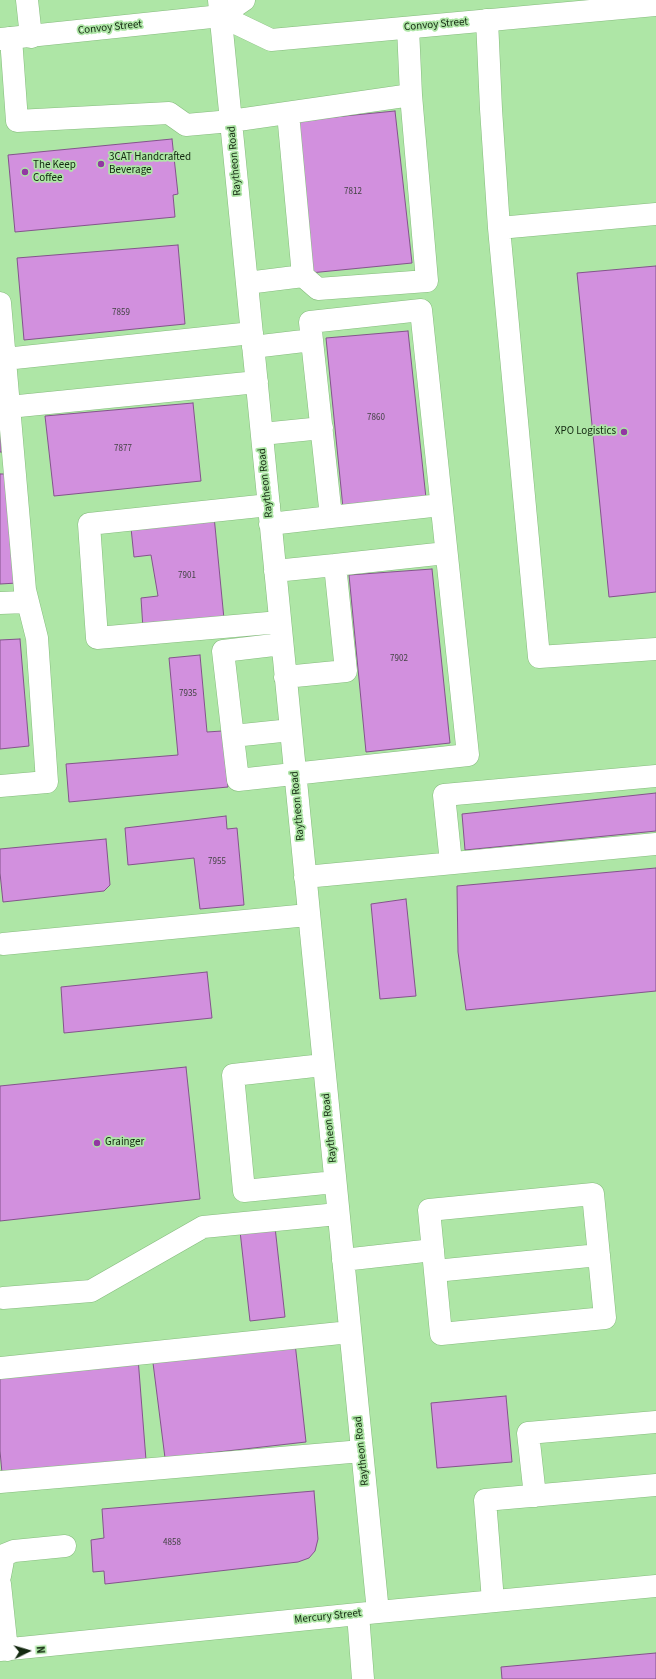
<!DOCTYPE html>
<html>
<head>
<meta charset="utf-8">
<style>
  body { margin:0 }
  #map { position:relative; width:656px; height:1679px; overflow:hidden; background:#aee6a6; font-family:"Source Sans 3",sans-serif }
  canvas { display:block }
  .north { position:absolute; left:8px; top:1631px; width:40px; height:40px; -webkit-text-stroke:3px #aee6a6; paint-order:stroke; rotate:85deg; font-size:11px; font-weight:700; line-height:16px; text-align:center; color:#132910 }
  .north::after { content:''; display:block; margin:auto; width:14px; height:18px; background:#132910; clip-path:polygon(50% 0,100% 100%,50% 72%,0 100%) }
</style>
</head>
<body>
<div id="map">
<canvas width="656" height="1679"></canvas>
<div class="north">N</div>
</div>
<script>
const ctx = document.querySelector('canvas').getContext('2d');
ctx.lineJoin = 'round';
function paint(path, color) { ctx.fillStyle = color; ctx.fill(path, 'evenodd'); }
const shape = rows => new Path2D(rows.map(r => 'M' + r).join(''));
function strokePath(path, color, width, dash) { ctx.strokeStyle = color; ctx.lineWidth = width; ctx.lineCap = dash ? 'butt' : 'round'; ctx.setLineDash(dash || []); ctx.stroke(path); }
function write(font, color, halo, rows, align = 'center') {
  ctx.font = font + ' "Source Sans 3",sans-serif'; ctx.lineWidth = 3.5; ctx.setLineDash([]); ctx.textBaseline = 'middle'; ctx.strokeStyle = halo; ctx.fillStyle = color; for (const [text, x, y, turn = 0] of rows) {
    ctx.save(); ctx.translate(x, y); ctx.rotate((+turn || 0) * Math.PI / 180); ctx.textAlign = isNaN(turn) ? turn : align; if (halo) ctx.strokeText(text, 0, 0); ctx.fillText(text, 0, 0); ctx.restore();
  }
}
const building = shape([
  [395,111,412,263,310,273,294,121,395,111],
  [172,139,178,194,173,195,175,217,15,232,8,155,172,139],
  [178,245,185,324,24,340,17,258,178,245],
  [656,266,656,592,609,597,577,273,656,266],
  [408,331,426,498,343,508,326,338,408,331],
  [0,403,3,452,0,452,0,403],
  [193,403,201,481,54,496,45,416,193,403],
  [0,474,6,474,17,583,0,584,0,474],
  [214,516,224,619,143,629,141,598,158,596,151,555,134,557,131,528,214,516],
  [432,569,450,743,366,752,349,575,432,569],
  [20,639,29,746,0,749,0,640,20,639],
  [200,655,207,732,222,731,228,787,69,802,66,764,178,755,169,658,200,655],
  [656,793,656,831,465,850,462,814,656,793],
  [226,816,227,829,237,828,244,905,200,909,194,858,128,865,125,828,226,816],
  [106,839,110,885,104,891,3,902,0,873,0,849,106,839],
  [656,868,656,991,466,1010,458,952,457,886,656,868],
  [406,899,416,996,380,999,371,904,406,899],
  [207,972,212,1018,64,1033,61,987,207,972],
  [186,1067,200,1199,0,1221,0,1086,186,1067],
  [275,1227,285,1317,250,1321,240,1231,275,1227],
  [295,1343,306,1442,165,1458,152,1355,295,1343],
  [138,1358,146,1460,2,1473,0,1451,0,1376,138,1358],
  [506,1396,512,1462,437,1468,431,1403,506,1396],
  [314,1491,318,1539,315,1551,309,1558,298,1562,105,1584,104,1571,93,1572,91,1540,104,1538,102,1509,314,1491],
  [656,1653,656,1679,502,1679,501,1667,656,1653]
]);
const minor = shape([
  [27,0,31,37],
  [219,0,378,1612],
  [487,20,491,109,499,228,539,657,656,649],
  [11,38,17,121,169,113,186,125,231,121,411,95],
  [288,113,303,276,318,289,427,281,411,95,408,28],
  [499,228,656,214],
  [247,283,303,276],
  [0,303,25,590,37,638,47,782,0,786],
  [253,347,312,340],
  [5,359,252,333],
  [9,407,257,382],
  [262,434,322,428],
  [269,505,89,524,97,638,280,622],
  [270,524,331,517],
  [335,565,446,553],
  [275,571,335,565,346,671,285,677],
  [0,603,28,602],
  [282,644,223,651,238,780,468,755,421,310,310,322,331,517,441,505],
  [233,736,291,730],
  [451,863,444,795,656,776],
  [305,877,656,844],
  [3,944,308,915],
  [323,1065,233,1075,244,1191,335,1182],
  [593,1194,605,1318,441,1334,429,1210,593,1194],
  [343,1260,433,1250],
  [435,1271,599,1255],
  [3,1298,91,1291,203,1227,338,1214],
  [0,1368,350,1332],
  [0,1482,362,1451],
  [535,1496,528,1433,656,1422],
  [0,1576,4,1555,14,1551,65,1546],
  [0,1584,7,1650],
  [493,1601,485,1500,656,1485],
  [358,1614,363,1679],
  [0,1650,378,1612,656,1586]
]);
const major = shape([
  [221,16,271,40,656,5],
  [0,39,221,16,244,0]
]);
const markers = [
  [101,164,4,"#9237a2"],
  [25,172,4,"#9237a2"],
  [624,432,4,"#9237a2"],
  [97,1143,4,"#9237a2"]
];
const numberNames = [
  ["7812",353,192],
  ["7859",121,313],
  ["7860",376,418],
  ["7877",123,449],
  ["7901",187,576],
  ["7902",399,659],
  ["7935",188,694],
  ["7955",217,862],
  ["4858",172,1543]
];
const streetNames = [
  ["Convoy Street",436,25,-5],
  ["Convoy Street",110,28,-6],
  ["Raytheon Road",235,161,-95],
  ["Raytheon Road",266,483,-96],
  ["Raytheon Road",298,806,-95],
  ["Raytheon Road",330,1128,-96],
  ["Raytheon Road",362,1451,-96],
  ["Mercury Street",328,1617,-6]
];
const poiNames = [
  ["3CAT Handcrafted",109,158],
  ["Beverage",109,171],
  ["The Keep",33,166],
  ["Coffee",33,179],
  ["XPO Logistics",616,432,"right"],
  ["Grainger",105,1143]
];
paint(building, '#d290de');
strokePath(building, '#84538c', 1);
strokePath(minor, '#85bb7d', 23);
strokePath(major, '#85bb7d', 23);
strokePath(minor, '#fff', 22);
strokePath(major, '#fff', 22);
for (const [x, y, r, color] of markers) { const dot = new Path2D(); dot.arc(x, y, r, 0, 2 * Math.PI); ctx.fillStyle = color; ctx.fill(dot); strokePath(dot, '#aee6a6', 1.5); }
write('9px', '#434344', null, numberNames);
write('11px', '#132910', '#aee6a6', streetNames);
write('11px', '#132910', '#aee6a6', poiNames, 'left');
</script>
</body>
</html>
